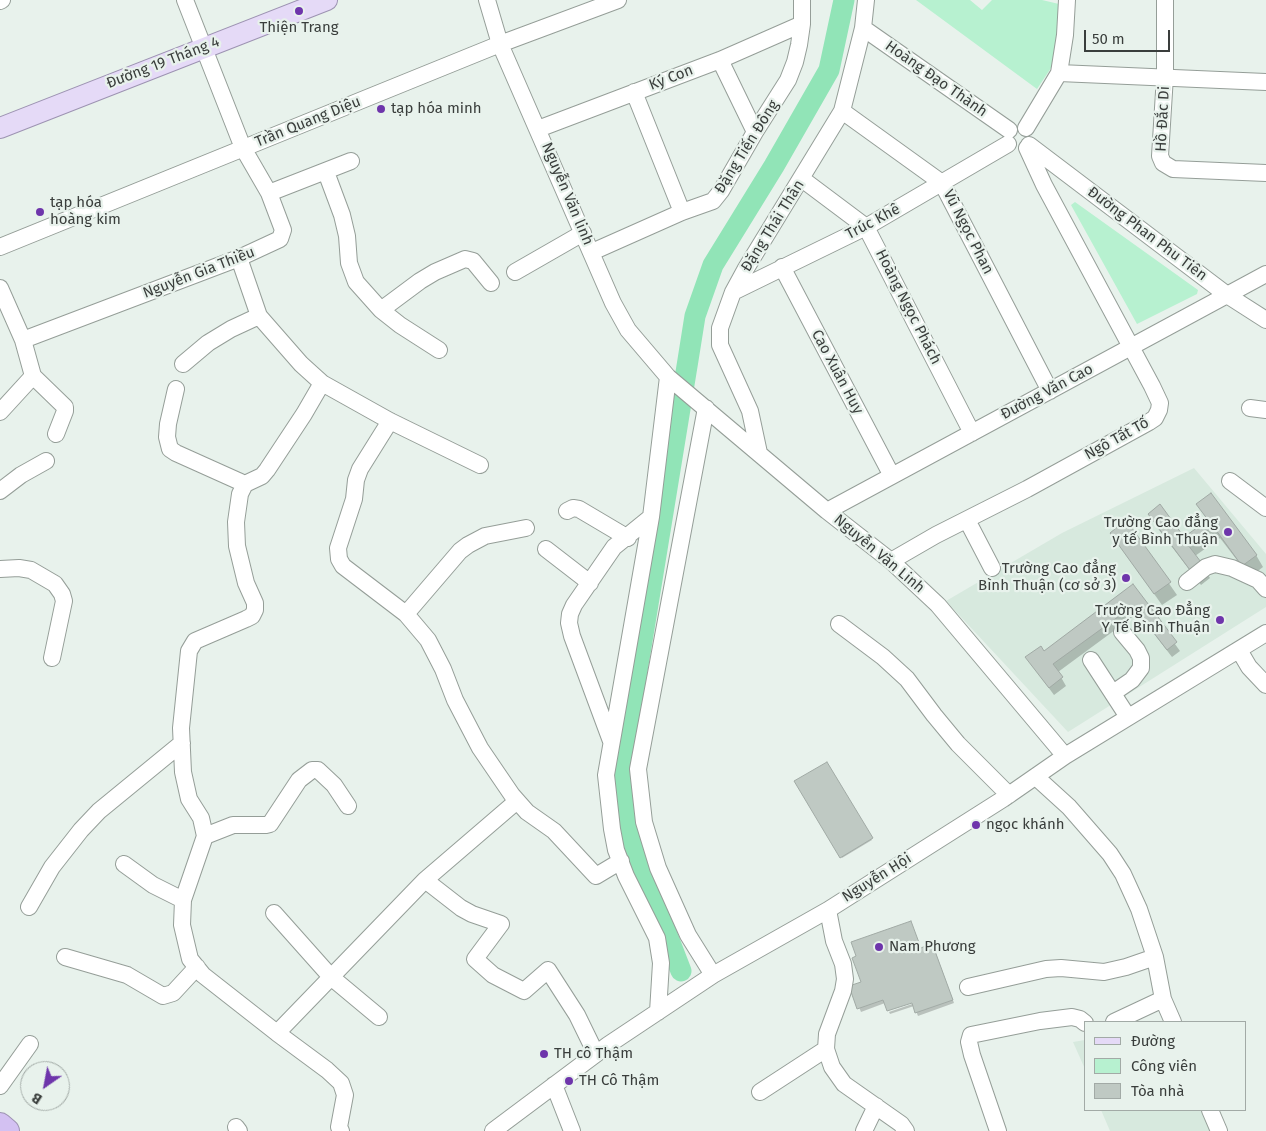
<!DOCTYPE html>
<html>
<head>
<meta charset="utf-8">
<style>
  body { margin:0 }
  #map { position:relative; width:1266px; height:1131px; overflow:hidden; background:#e8f2ec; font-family:"Fira Sans",sans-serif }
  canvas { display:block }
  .legend { position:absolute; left:1084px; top:1021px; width:162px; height:90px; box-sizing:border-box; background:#e8f2ec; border:1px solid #a2aaa6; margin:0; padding:6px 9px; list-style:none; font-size:15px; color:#3a3e3c }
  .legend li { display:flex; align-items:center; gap:10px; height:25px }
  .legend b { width:25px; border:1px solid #a2aaa6 }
  .north { position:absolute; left:20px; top:1061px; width:50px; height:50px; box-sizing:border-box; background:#e8f2ec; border:1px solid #a2aaa6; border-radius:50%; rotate:213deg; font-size:14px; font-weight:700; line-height:20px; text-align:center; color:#3a3e3c }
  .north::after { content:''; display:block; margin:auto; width:18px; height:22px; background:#6e35ab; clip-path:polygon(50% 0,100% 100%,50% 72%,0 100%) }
  .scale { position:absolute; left:1084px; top:30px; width:86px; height:22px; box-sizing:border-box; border:2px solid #3a3e3c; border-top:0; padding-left:6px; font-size:15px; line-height:18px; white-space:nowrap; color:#3a3e3c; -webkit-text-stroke:4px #e8f2ec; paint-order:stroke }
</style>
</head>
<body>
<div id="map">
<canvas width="1266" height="1131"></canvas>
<ul class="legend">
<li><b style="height:6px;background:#e5daf7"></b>Đường</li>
<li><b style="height:14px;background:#b7f1d0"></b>Công viên</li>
<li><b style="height:14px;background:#bfc9c3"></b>Tòa nhà</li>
</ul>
<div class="north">B</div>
<div class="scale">50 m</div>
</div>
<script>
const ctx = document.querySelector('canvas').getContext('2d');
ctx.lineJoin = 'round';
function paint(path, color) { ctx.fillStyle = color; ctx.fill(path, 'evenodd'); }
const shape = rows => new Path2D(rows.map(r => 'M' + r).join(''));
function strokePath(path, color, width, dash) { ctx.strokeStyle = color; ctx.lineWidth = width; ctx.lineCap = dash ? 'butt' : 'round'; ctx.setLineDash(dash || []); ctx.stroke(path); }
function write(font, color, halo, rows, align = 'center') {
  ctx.font = font + ' "Fira Sans",sans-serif'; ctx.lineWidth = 4.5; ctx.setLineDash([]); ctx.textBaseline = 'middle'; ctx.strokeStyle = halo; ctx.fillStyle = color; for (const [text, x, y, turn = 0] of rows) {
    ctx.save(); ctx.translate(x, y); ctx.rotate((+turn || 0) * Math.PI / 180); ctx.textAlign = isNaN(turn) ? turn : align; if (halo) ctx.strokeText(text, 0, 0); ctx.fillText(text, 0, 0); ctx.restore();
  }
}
const built = shape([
  [1194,468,1266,554,1266,607,1068,732,946,601,1062,533],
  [1085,1040,1085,1069,1073,1042],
  [1101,1110,1205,1110,1214,1131,1110,1131]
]);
const green = shape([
  [916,0,970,0,982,10,992,0,1042,0,1059,4,1057,59,1037,89],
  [1075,202,1198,290,1197,294,1137,324,1071,205]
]);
const shadow = shape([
  [1198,504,1256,555,1263,567,1250,577,1220,538,1195,556,1210,578,1201,585,1156,526,1150,514,1184,539,1208,521],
  [1126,522,1177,595,1162,605,1111,533],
  [1133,586,1180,651,1172,657,1138,613,1058,672,1066,686,1054,695,1032,665,1044,652],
  [826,764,872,840,842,858,796,782],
  [934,948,954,1003,918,1016,914,1006,890,1014,889,1012,918,1002,885,1003,861,1012,851,987,862,983,921,949]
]);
const river = shape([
  [681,971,636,854,625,812,623,783,630,714,688,360,695,316,713,265,774,166,829,70,844,0]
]);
const building = shape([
  [1211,493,1257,555,1242,566,1213,526,1188,545,1204,566,1193,574,1148,514,1160,504,1184,537,1208,520,1196,504,1211,493],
  [1126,520,1171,582,1154,594,1110,533,1126,520],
  [1133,584,1177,642,1167,650,1133,606,1053,664,1063,677,1049,688,1025,657,1041,646,1044,651,1133,584],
  [827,762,873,838,840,858,794,781,827,762],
  [911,921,921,948,932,943,953,1000,915,1013,912,1003,887,1011,883,1000,857,1009,849,986,861,982,852,958,856,956,851,942,911,921]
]);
const minor = shape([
  [487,0,500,44,613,303,628,330,668,377,827,511,891,561,938,605,1065,756],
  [1165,0,1165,76,1160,156,1163,163,1173,169,1266,173],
  [0,1,2,0],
  [863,28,1009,130],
  [720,60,755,132],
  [1059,73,1266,82],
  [634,92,682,212],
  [842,111,942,183,1050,391],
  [1026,128,1059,73,1065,35,1067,0],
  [538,129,720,60,802,24],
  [1029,145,1227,295,1266,320],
  [326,172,342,215,347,236,349,263,356,282,381,310,400,325,439,350],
  [802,179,866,227,972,433],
  [269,193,351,161],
  [0,247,500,44,618,0],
  [592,252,682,212,713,201,721,191,755,132,788,80,795,62,799,45,802,24,802,0],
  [239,258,259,316,301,364,322,383,390,421,480,465],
  [782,267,892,476],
  [515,272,583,233],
  [0,288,23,340,33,376,0,412],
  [733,292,866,227,1008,144],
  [381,310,420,281,435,272,465,259,473,261,491,283],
  [23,340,239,258,280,239,283,230,269,193,243,148,185,0],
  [183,364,208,343,231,329,259,316],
  [33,376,65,407,65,411,56,434],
  [322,383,304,414,267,470,262,476,245,484,240,494,236,522,237,546,246,583,255,603,255,610,252,616,246,619,195,641,189,651,181,728,183,772,189,799,201,818,205,836,183,900,182,925,190,959,203,975,277,1033,327,1070,341,1083,345,1095,339,1127,341,1131],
  [176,389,168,424,167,437,170,449,176,453,245,484],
  [706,408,638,769,644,822,658,868,688,935,713,975],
  [1250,408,1266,410],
  [390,421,360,469,356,480,354,499,338,548,339,559,343,566,406,614,428,640,443,669,455,700,480,748,512,795,527,812,554,831,596,876,621,861],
  [759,453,750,411,720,345,720,328,733,292,745,270,842,111,863,28,866,0],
  [1230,481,1266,508],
  [0,491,21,475,46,461],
  [567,511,573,508,579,509,628,538],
  [827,511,1266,274],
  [967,520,992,568],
  [546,549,590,583],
  [891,561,936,535,1027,489,1149,422,1155,418,1159,410,1160,403,1152,386,1044,185,1027,148],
  [0,569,19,568,31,570,55,584,62,594,64,601,52,658],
  [1187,582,1206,567,1215,564,1232,568,1258,580,1266,589],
  [406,614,460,551,468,545,485,536,526,528],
  [839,624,883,657,907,679,934,715,958,744,1009,795],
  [1239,650,1249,667,1266,685],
  [1091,660,1128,717],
  [1113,693,1132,680,1141,668,1141,658,1137,650,1122,632],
  [611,741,572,636,569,623,570,614,574,605,614,547,651,517],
  [1036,777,1069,807,1110,854,1123,874,1139,909,1155,957,1163,999,1173,1022],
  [205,836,233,825,266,825,270,824,299,780,312,770,318,770,334,785,348,806],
  [124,864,153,885,183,900],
  [425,880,461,908,472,914,501,924,475,959,493,975,524,991,548,970,577,1015,596,1054],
  [29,907,52,867,81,830,99,811,182,743],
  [828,910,834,941,843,964,845,979,843,991,827,1034,826,1049,832,1067,844,1084,901,1124,906,1131],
  [274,913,331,977,379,1017],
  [65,957,127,975,163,996,173,993,197,967],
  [968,987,1046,969,1061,968,1104,972,1126,967,1155,957],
  [658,1012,661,963,657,938,626,876,616,850,612,829,606,775,651,517,668,377],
  [1114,1022,1163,999],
  [277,1033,425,880,517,801],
  [554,1085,572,1131],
  [0,1086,30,1044],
  [760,1092,826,1049],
  [1210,1110,1219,1131],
  [236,1127,239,1131],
  [493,1131,608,1045,713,975,828,910,1003,799,1065,756,1266,633],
  [864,1131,876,1106],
  [998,1131,972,1055,969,1042,971,1035,1040,1021,1072,1017,1080,1019,1085,1023]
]);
const major = shape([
  [0,128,327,0]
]);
const highway = shape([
  [0,1125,7,1131]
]);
const markers = [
  [299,11,5,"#6e35ab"],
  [381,109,5,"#6e35ab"],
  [40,212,5,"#6e35ab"],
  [1228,532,5,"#6e35ab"],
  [1126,578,5,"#6e35ab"],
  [1220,620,5,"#6e35ab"],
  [976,825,5,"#6e35ab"],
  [879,947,5,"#6e35ab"],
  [544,1054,5,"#6e35ab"],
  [569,1081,5,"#6e35ab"]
];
const poiNames = [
  ["Thiện Trang",299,28,"center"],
  ["tạp hóa minh",391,109],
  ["tạp hóa",50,203],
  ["hoàng kim",50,220],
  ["Trường Cao đẳng",1218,523,"right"],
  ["y tế Bình Thuận",1218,540,"right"],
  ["Trường Cao đẳng",1116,569,"right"],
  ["Bình Thuận (cơ sở 3)",1116,586,"right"],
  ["Trường Cao Đẳng",1210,611,"right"],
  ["Y Tế Bình Thuận",1210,628,"right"],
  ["ngọc khánh",986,825],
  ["Nam Phương",889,947],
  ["TH cô Thậm",554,1054],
  ["TH Cô Thậm",579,1081]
];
const streetNames = [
  ["Đường 19 Tháng 4",163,63,-21],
  ["Ký Con",671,78,-21],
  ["Hoàng Đạo Thành",936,79,35],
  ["Hồ Đắc Di",1163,119,-87],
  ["Trần Quang Diệu",308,122,-22],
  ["Đặng Tiến Đông",747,147,-58],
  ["Nguyễn Văn linh",567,194,67],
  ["Trúc Khê",873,222,-28],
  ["Đặng Thái Thân",773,226,-58],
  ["Vũ Ngọc Phan",968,232,63],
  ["Đường Phan Phu Tiên",1147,234,37],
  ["Nguyễn Gia Thiều",199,273,-21],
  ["Hoàng Ngọc Phách",908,307,63],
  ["Cao Xuân Huy",837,372,62],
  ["Đường Văn Cao",1047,392,-28],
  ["Ngô Tất Tố",1117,439,-29],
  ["Nguyễn Văn Linh",879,554,40],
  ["Nguyễn Hội",877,878,-32]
];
paint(built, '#d7e9de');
paint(green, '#b7f1d0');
paint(shadow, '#0003');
strokePath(river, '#91e4b7', 21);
paint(building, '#bfc9c3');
strokePath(building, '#a1aaa5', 1);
strokePath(minor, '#959e98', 18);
strokePath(major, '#9d93b2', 22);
strokePath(highway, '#9d93b2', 26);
strokePath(minor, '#fff', 16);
strokePath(major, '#e5daf7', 20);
strokePath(highway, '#d3c1f2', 24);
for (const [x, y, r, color] of markers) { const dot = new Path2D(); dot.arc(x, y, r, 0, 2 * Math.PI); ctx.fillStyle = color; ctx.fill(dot); strokePath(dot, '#e8f2ec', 2); }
write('15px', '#3a3e3c', '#e8f2ec', poiNames, 'left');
write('15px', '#3a3e3c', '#e8f2ec', streetNames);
</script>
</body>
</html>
